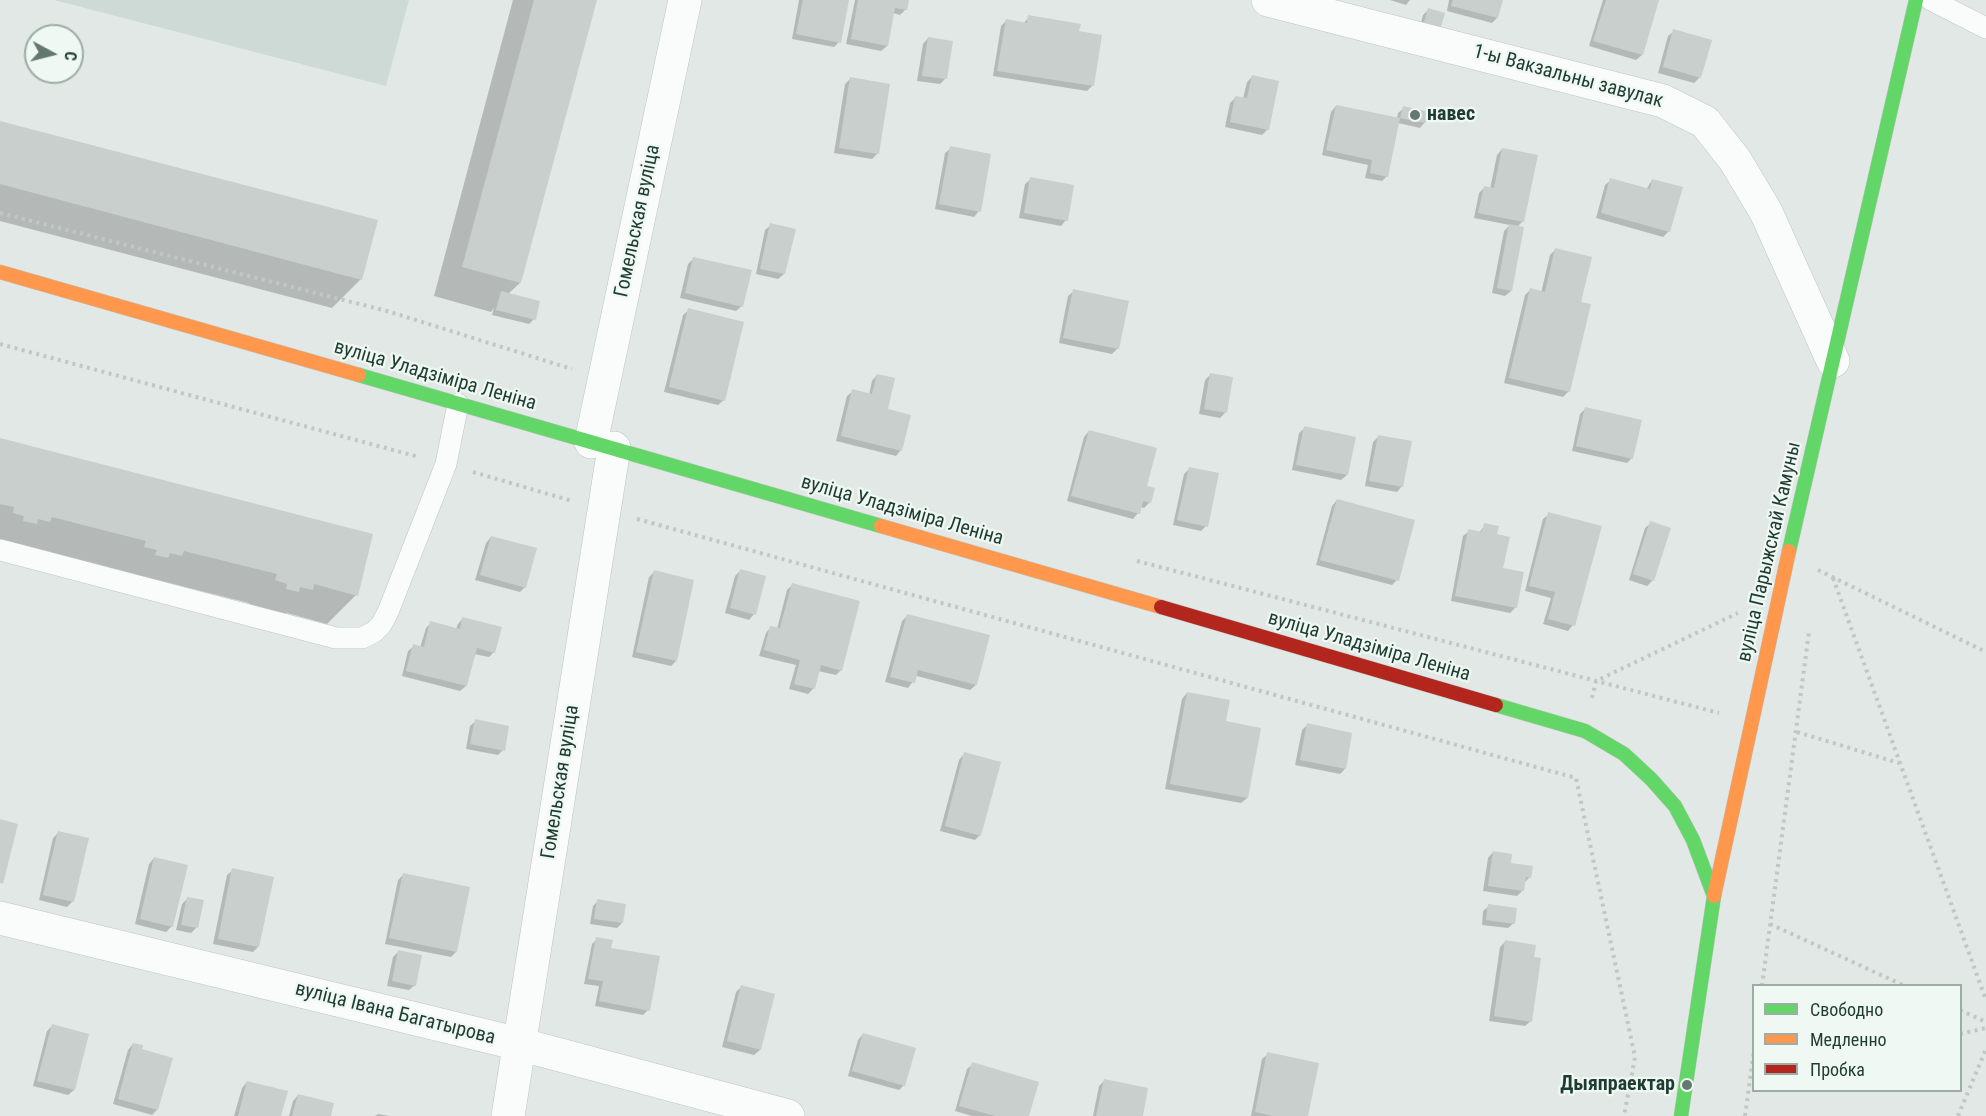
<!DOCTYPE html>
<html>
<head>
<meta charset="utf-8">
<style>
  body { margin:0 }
  #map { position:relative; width:1986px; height:1116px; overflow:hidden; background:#e1e8e5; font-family:"Roboto Condensed",sans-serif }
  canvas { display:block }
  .legend { position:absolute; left:1752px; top:984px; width:210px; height:108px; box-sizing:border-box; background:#eff8f3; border:2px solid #9cada6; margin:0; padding:8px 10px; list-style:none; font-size:18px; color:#1f3c33 }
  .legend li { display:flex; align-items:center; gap:12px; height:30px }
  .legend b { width:30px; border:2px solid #9cada6 }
  .north { position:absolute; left:24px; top:24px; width:60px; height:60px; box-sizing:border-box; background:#eff8f3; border:2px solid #9cada6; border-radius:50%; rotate:97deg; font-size:16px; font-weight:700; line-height:24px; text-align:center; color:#1f3c33 }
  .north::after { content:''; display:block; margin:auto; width:21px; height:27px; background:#637871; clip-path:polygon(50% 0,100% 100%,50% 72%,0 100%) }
</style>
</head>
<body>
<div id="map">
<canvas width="1986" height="1116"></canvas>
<ul class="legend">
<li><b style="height:8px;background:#63d668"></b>Свободно</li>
<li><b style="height:8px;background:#ff974d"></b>Медленно</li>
<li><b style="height:8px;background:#b3261e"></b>Пробка</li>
</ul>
<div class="north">С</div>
</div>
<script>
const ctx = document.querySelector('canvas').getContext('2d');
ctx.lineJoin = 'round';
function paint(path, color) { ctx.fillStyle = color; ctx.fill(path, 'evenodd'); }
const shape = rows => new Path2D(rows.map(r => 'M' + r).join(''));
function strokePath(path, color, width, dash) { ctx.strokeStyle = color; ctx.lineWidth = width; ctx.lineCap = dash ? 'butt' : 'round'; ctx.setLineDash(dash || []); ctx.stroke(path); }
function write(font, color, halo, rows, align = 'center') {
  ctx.font = font + ' "Roboto Condensed",sans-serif'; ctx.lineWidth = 4.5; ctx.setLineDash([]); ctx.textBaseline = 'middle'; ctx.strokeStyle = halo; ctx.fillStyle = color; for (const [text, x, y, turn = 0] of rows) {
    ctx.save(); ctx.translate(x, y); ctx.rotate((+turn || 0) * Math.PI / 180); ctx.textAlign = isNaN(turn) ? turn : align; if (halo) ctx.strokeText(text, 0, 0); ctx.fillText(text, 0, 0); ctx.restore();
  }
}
const built = shape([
  [54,0,409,0,386,86]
]);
const shadow = shape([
  [513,0,595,0,520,283,508,294,534,319,529,324,492,315,494,308,491,312,434,296],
  [799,0,848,0,839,42,834,47,792,39],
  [855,0,907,0,906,9,900,15,893,13,887,46,881,51,846,44],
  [1390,0,1410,0,1406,5],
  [1449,0,1502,0,1497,18,1492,23,1447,11],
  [1603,0,1657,0,1642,55,1636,60,1589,46],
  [1428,10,1430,46,1416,42,1423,15],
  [1029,17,1077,32,1093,85,1087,91,993,76,1001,26,1006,21,1023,24],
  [1674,31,1700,77,1694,83,1658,73,1668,36],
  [928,38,945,79,940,84,917,81,923,44],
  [1252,77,1268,129,1262,135,1225,127,1230,103,1235,98,1243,99,1247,82],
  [850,79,878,153,872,159,834,153,845,84],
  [1336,106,1397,119,1398,113,1404,108,1425,122,1420,128,1398,123,1387,176,1382,181,1365,178,1368,165,1322,155,1331,112],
  [0,122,361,279,332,308,0,221],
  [951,148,979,211,974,217,935,209,945,153],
  [1502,149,1523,221,1517,227,1511,291,1505,296,1492,293,1504,231,1510,225,1474,218,1479,193,1484,188,1490,189,1497,155],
  [1031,179,1066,220,1061,226,1019,218,1025,184],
  [1611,180,1646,190,1652,180,1669,231,1663,237,1596,218,1605,185],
  [771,225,784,274,778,279,756,274,765,230],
  [1555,250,1580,303,1569,391,1563,397,1504,383,1525,295,1530,290,1541,293,1550,255],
  [694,258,742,306,736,311,680,298,688,264],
  [1074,291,1118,348,1112,354,1059,343,1068,296],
  [689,310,724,400,718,405,664,392,683,315],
  [1211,374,1225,413,1220,418,1199,414,1205,380],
  [877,375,886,411,901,450,896,456,836,441,847,396,853,391,869,395,872,381],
  [1586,408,1632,458,1627,463,1572,451,1580,414],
  [1305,428,1347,475,1341,480,1292,470,1299,433],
  [1089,431,1145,487,1150,502,1144,508,1140,507,1138,513,1133,519,1067,501,1084,437],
  [1378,437,1402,486,1397,492,1365,486,1373,442],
  [0,440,356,595,327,624,287,613,283,618,247,609,249,603,157,580,152,584,116,576,118,570,25,546,0,551],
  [1190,468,1206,526,1201,531,1173,525,1184,474],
  [1337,500,1397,580,1392,585,1316,565,1332,506],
  [1549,514,1573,625,1568,631,1543,624,1551,598,1525,591,1543,519],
  [1651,523,1653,580,1647,586,1629,580,1645,528],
  [1485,525,1495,536,1502,569,1522,573,1515,608,1510,613,1451,601,1463,536,1469,531,1479,533],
  [491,537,525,587,520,592,475,580,486,543],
  [655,571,676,661,671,666,632,657,649,577],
  [740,571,754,614,749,620,725,613,735,576],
  [792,585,841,670,836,675,818,671,813,689,808,694,789,689,796,665,759,656,766,633,771,627,777,629,787,590],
  [907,616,976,685,970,690,917,676,908,688,885,682,902,621],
  [463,618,494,652,489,657,474,654,466,686,460,691,402,676,408,651,414,646,420,648,426,628,431,623,456,629,458,624],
  [1187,693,1224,722,1247,798,1241,803,1165,789,1182,699],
  [476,721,503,750,498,755,466,749,470,726],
  [1307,725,1345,769,1340,774,1295,765,1302,730],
  [964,754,980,835,975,840,940,831,959,760],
  [59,832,73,901,67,907,39,900,53,838],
  [1493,852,1530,877,1524,883,1523,890,1517,896,1483,891,1488,858],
  [154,858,172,926,166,932,135,924,149,864],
  [233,870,258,947,253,952,213,944,227,875],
  [403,875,456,952,451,957,385,944,398,880],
  [188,898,196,928,191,933,176,930,182,904],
  [598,901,622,923,617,928,590,924,593,906],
  [1489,906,1514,923,1508,928,1482,925,1483,911],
  [597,939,610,949,648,1010,643,1015,595,1006,599,986,584,984,592,944],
  [1505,942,1531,1021,1525,1026,1489,1021,1500,947],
  [398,952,415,985,409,990,387,986,393,957],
  [741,987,760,1050,754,1055,722,1047,736,992],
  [52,1026,74,1090,68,1095,33,1086,47,1031],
  [863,1034,904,1085,899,1090,848,1076,858,1040],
  [133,1044,157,1110,152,1115,113,1104,128,1050],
  [1268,1054,1307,1116,1251,1116,1262,1059],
  [973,1064,1028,1116,972,1116,955,1111,967,1069],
  [1104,1081,1141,1116,1093,1116,1099,1086],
  [247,1082,280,1116,234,1116,242,1088],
  [298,1095,329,1116,289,1116,293,1101],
  [378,1114,390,1116,375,1116]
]);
const building = shape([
  [534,0,597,0,521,283,462,267],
  [803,0,849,0,841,43,796,34],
  [858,0,909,0,907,10,895,8,888,46,851,39],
  [1453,0,1503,0,1498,18,1451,6],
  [1606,0,1659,0,1643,55,1593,41],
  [1428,8,1445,13,1437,41,1420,37],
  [1028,15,1081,24,1079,31,1102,35,1094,86,997,71,1006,19,1027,23],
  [1673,29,1712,40,1701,78,1663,67],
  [928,37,953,41,947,79,922,76],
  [1252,75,1279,81,1269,130,1230,122,1235,96,1247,98],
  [850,77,890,84,879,154,839,148],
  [1336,105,1400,118,1388,177,1370,173,1372,160,1326,150],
  [1403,106,1429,112,1426,123,1400,118],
  [0,121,378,220,362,280,0,184],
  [950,146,991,154,981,212,939,204],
  [1502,148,1538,155,1524,222,1478,213,1484,186,1494,188],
  [1030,177,1074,185,1068,221,1024,213],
  [1610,178,1650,189,1652,179,1683,187,1670,232,1601,213],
  [770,223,796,229,785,274,760,269],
  [1509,224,1524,227,1512,291,1497,288],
  [1555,248,1592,257,1581,302,1591,304,1570,392,1509,378,1530,288,1545,292],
  [693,257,752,270,743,307,685,293],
  [1073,289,1129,301,1119,349,1063,338],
  [501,291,540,301,536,320,496,310],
  [688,308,744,322,725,401,669,387],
  [1210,373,1233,377,1227,413,1204,409],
  [877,374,895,378,888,409,911,415,902,451,841,436,852,389,872,394],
  [1585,407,1642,420,1633,459,1576,446],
  [1304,426,1356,437,1348,475,1296,465],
  [1089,430,1157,448,1147,486,1155,488,1151,503,1143,501,1140,514,1071,496],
  [1378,435,1412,441,1403,487,1369,481],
  [0,438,373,534,358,596,314,584,313,590,300,587,299,592,286,589,287,584,275,580,277,574,184,551,182,556,170,553,168,558,155,555,157,550,144,547,146,541,52,517,50,522,38,519,37,524,23,521,24,516,13,513,14,507,0,504],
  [1189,467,1219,473,1208,527,1177,520],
  [1337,499,1415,520,1399,581,1320,560],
  [1548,512,1602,526,1575,626,1548,619,1555,592,1529,586],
  [1650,521,1671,528,1654,581,1633,574],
  [1484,523,1499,526,1497,534,1510,537,1503,568,1524,572,1517,608,1455,596,1468,529,1482,532],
  [491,536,537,548,526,588,480,575],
  [740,569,766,576,756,615,730,608],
  [654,570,694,580,677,661,636,652],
  [792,583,860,601,842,671,821,665,815,689,794,684,800,660,764,650,770,626,780,628],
  [907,614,990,635,977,685,918,670,915,683,890,677],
  [462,617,502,627,495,653,477,648,467,686,406,671,413,644,424,647,430,621,460,629],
  [1187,692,1230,700,1226,721,1261,728,1248,798,1170,784],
  [475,719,509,726,505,751,470,744],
  [1307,723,1352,733,1346,769,1300,760],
  [964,752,1001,762,981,836,945,826],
  [0,819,18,824,3,884,0,883],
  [58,831,89,838,74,902,43,895],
  [1493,851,1512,854,1511,863,1533,866,1531,878,1526,877,1524,891,1488,886],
  [154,857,188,865,173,927,140,919],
  [232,868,274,877,259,947,218,939],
  [403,873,470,887,457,952,389,938],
  [187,897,204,900,198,928,181,925],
  [597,899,626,904,623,923,594,919],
  [1488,904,1517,908,1515,924,1486,920],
  [596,937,613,940,611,948,660,956,650,1011,599,1001,603,981,588,979],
  [1505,940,1536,945,1534,957,1541,958,1532,1022,1494,1016],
  [398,950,422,955,416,986,392,981],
  [741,985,775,994,761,1050,727,1041],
  [52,1024,89,1034,75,1090,37,1081],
  [863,1033,916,1048,905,1086,852,1071],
  [133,1043,143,1045,142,1049,173,1058,158,1110,118,1099],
  [1267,1052,1319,1063,1308,1116,1273,1116,1255,1112],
  [972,1062,1039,1082,1029,1116,995,1116,959,1106],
  [1104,1079,1148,1088,1143,1116,1096,1116],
  [247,1081,288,1091,281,1116,238,1116],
  [298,1094,334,1103,331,1116,292,1116]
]);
const path = shape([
  [0,213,387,311,572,369],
  [0,344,419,457],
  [473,472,572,501],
  [637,519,1576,778,1635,1057,1624,1116],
  [1137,561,1719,713],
  [1818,570,1986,652],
  [1833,578,1986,1000],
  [1592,698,1596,681,1738,613],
  [1797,732,1899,763],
  [1770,924,1905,986],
  [1762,986,1809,632],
  [1960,1010,1986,1022],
  [1960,1034,1986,1028],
  [1745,1116,1754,1050],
  [1958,1116,1986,1049]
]);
const lane = shape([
  [1931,0,1986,28],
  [0,550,336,638,362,638,374,632,381,625,388,612,446,464,458,404]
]);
const street = shape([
  [1268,0,1663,101,1705,122,1735,160,1766,212,1833,361],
  [591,442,685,0],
  [0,918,519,1044,788,1116],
  [508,1116,614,448]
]);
const fast = shape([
  [359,375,881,526],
  [1789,551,1916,0],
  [1496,705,1585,731,1624,754,1651,779,1675,806,1693,840,1714,896,1681,1116]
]);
const slow = shape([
  [0,272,359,375],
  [881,526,1161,607],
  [1714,896,1789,551]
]);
const jam = shape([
  [1161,607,1496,705]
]);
const markers = [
  [1415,115,6,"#637871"],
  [1687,1085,6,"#637871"]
];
const streetNames = [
  ["1-ы Вакзальны завулак",1568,77,15],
  ["Гомельская вуліца",638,221,-78],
  ["вуліца Уладзіміра Леніна",435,376,16],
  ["вуліца Уладзіміра Леніна",902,511,16],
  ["вуліца Парыжскай Камуны",1770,552,-77],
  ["вуліца Уладзіміра Леніна",1369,647,16],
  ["Гомельская вуліца",561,782,-81],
  ["вуліца Івана Багатырова",395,1014,14]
];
const poiNames = [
  ["навес",1427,115],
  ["Дыяпраектар",1675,1085,"right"]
];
paint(built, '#cedad5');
paint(shadow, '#0003');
paint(building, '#c9cfcc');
strokePath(lane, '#bec5c2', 22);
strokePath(street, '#bec5c2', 34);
strokePath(fast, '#bec6c2', 15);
strokePath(slow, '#bec6c2', 15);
strokePath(jam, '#bec6c2', 15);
strokePath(path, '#bfc8c5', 4, [3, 4.5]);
strokePath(lane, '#fafcfb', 21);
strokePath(street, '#fafcfb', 33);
strokePath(fast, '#63d668', 14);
strokePath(slow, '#ff974d', 14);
strokePath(jam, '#b3261e', 14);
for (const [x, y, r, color] of markers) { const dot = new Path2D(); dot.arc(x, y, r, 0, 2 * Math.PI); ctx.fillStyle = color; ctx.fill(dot); strokePath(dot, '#eff8f3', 2); }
write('20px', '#1f3c33', '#eff8f3', streetNames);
write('bold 20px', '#1f3c33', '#eff8f3', poiNames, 'left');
</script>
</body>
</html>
